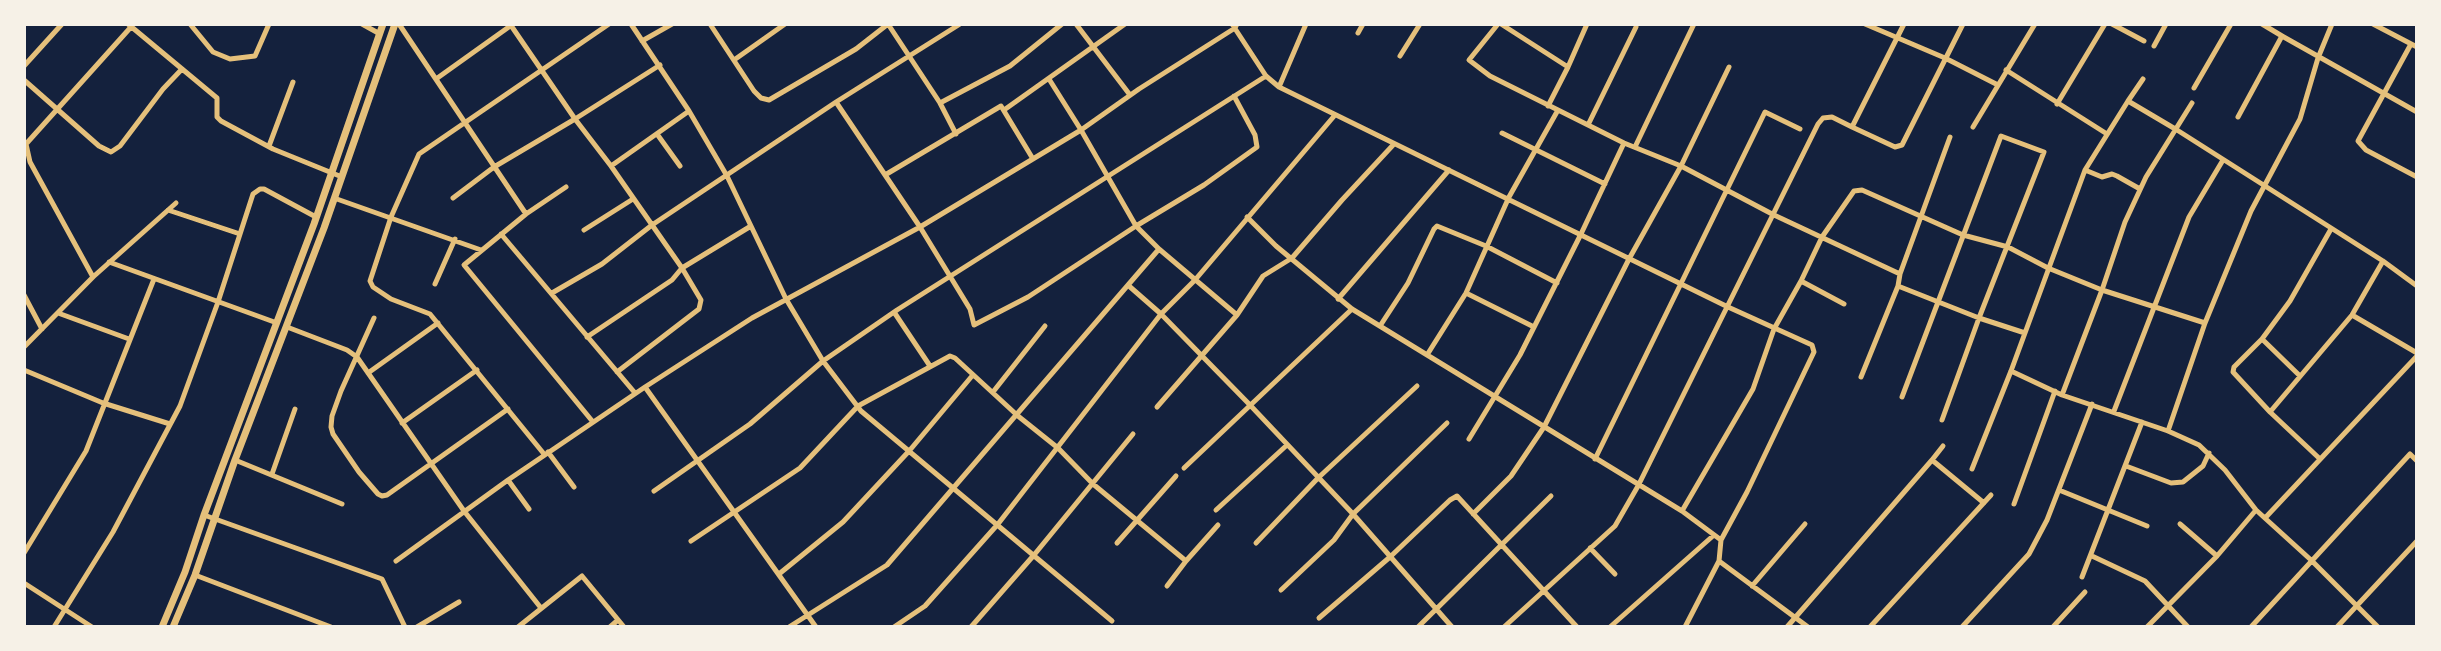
<!DOCTYPE html>
<html>
<head>
<meta charset="utf-8">
<style>
  body { margin:0 }
  #map { position:relative; width:2441px; height:651px; overflow:hidden; background:#14213d; font-family:Figtree,sans-serif }
  canvas { display:block }
  .frame { position:absolute; inset:0; border:26px solid #f6f1e7; pointer-events:none }
</style>
</head>
<body>
<div id="map">
<canvas width="2441" height="651"></canvas>
<div class="frame"></div>
</div>
<script>
const ctx = document.querySelector('canvas').getContext('2d');
ctx.lineJoin = 'round';
const shape = rows => new Path2D(rows.map(r => 'M' + r).join(''));
function strokePath(path, color, width, dash) { ctx.strokeStyle = color; ctx.lineWidth = width; ctx.lineCap = dash ? 'butt' : 'round'; ctx.setLineDash(dash || []); ctx.stroke(path); }
const minor = shape([
  [128,24,217,98,217,117,221,121,273,149,342,177],
  [190,24,213,52,230,59,255,56,269,24],
  [362,24,380,34],
  [399,24,526,214],
  [510,24,575,119,611,166,682,268,672,280,587,337],
  [631,24,689,111,727,176,786,299,823,361,861,411,1112,621],
  [710,24,754,91,761,98,769,100,856,49,888,24],
  [888,24,940,103,956,134],
  [1076,24,1130,95],
  [1232,24,1266,76,1279,87,1728,307,1812,345,1814,352,1747,492,1721,540],
  [1498,24,1469,60,1490,76,1624,143,1681,166,1774,215,1900,274,1898,286,1861,377],
  [1501,24,1568,67,1548,106],
  [1865,24,1945,58,1998,85],
  [2112,24,2144,41],
  [2262,24,2282,36],
  [2373,24,2417,47],
  [1358,33,1363,24],
  [642,41,672,24],
  [2411,44,2358,141,2366,150,2417,177],
  [2154,46,2166,24],
  [1400,56,1420,24],
  [734,60,785,24],
  [24,66,62,24],
  [1568,67,1587,24],
  [2006,70,2107,134],
  [436,79,513,24],
  [24,80,99,146,111,152,120,146,163,89,182,69],
  [1279,87,1306,24],
  [2194,88,2231,24],
  [2128,101,2143,79],
  [836,102,960,24],
  [940,103,1010,66,1062,24],
  [2057,104,2105,24],
  [1004,110,1125,24],
  [2238,117,2282,36,2417,112],
  [1588,125,1636,27],
  [1852,127,1895,147,1902,145,1963,24],
  [1973,127,2035,24],
  [1502,133,1605,184],
  [657,134,680,166],
  [269,146,293,82],
  [1635,147,1694,24],
  [611,166,689,111],
  [2085,170,2102,177,2112,174,2117,176,2140,189],
  [885,175,1001,106,1033,159],
  [566,187,526,214,464,265,593,422],
  [334,198,481,250],
  [453,198,494,167,575,119,660,65],
  [168,210,240,234],
  [1247,217,1276,246,1352,309,1682,511,1721,540,1719,561,1808,627],
  [584,230,633,199],
  [501,234,635,393],
  [109,262,277,323],
  [1900,274,1950,137],
  [93,277,30,162,26,144,131,27],
  [1801,281,1844,304],
  [435,284,455,239],
  [1129,286,1161,314,1250,405,1353,514,1452,627],
  [1898,286,1979,318,2025,333],
  [552,293,602,264,652,225,836,102,920,227,970,309,974,325,1028,297,1136,226,1081,130,1049,79],
  [1466,293,1534,327],
  [24,295,42,329],
  [1338,299,1449,170],
  [894,312,930,366],
  [58,313,129,339],
  [1237,315,1263,276,1292,258,1342,200,1394,144],
  [2352,315,2417,353],
  [374,318,341,391,332,416,331,427,333,434,359,472,378,494,382,496,387,495,508,409],
  [1380,326,1408,283,1434,229,1437,226,1486,246,1557,283],
  [287,327,347,350,357,357,464,511,541,608],
  [2262,339,2300,376],
  [24,347,93,277,176,203],
  [1427,355,1466,293,1509,197,1558,110],
  [24,370,103,403,170,424],
  [2011,371,2062,395,2168,431,2199,445,2225,470,2256,510,2217,556,2147,627],
  [617,372,699,309,701,300,682,268,751,226],
  [368,373,438,323],
  [645,387,752,318,920,227,1081,130,1139,89,1235,28,1237,24],
  [993,392,1045,326],
  [2062,395,2102,290,2125,222,2146,177,2192,103],
  [1902,397,2001,136,2044,152,1979,318,1942,420],
  [1157,407,1237,315,1159,249,1136,226,1204,185,1257,147,1255,135,1234,96],
  [2114,411,2189,217,2223,160],
  [2270,412,2352,315,2383,261],
  [402,423,477,370],
  [2168,431,2205,323,2251,211,2300,119,2318,58,2332,24],
  [1469,439,1520,355,1581,234,1624,143],
  [548,452,574,487],
  [544,454,430,314,391,299,373,287,370,281,391,217,419,154,609,24],
  [1595,459,1765,112,1800,129],
  [2320,459,2270,412,2233,372,2234,367,2262,339,2290,301,2331,229],
  [235,460,342,504],
  [1932,460,1943,446],
  [2126,466,2171,483,2183,482,2203,466,2209,453],
  [1184,468,1352,309],
  [1972,469,2011,371,2085,170,2128,101,2177,130,2383,261,2417,286],
  [272,474,295,409],
  [508,480,529,509],
  [2059,490,2147,526],
  [654,491,750,424,823,361,897,310,1266,76],
  [2014,504,2055,391],
  [1216,510,1287,445],
  [2256,510,2311,560,2378,627],
  [1682,511,1753,389,1774,329,1801,281,1822,237,1854,191,1862,190,1963,235,2008,247,2048,268,2102,290,2205,323],
  [1473,514,1511,476,1544,427,1629,259,1681,166,1729,67],
  [204,515,382,579,405,627],
  [2266,517,2417,356],
  [2180,524,2217,556],
  [691,541,800,468,858,406,950,356,955,358,1018,416,1058,448,1093,484,1186,561,1218,525],
  [1117,543,1176,476],
  [1256,543,1318,478,1417,386],
  [1590,548,1615,574],
  [24,553,86,451,154,279],
  [2092,556,2145,581,2188,627],
  [396,561,508,480,645,387,816,627],
  [779,574,843,522,910,450,972,376],
  [195,575,331,627],
  [2082,577,2142,422],
  [24,583,92,627],
  [1167,586,1186,561],
  [1752,586,1805,524],
  [1281,590,1334,540,1353,514,1447,423],
  [1319,618,1390,557,1450,500,1457,496,1577,627],
  [54,627,113,532,180,406,218,302,253,194,260,189,264,189,316,217],
  [417,627,459,602],
  [518,627,582,576,624,627],
  [610,627,618,620],
  [789,627,887,565,1159,249],
  [894,627,925,606,998,524,1161,314,1195,280,1335,115],
  [971,627,1034,555,1133,434],
  [1418,627,1551,496],
  [1504,627,1615,526,1638,486,1818,124,1823,118,1832,117,1852,127,1904,24],
  [1610,627,1714,535],
  [1685,627,1719,561],
  [1787,627,1932,460,1984,503],
  [1870,627,1991,495],
  [1962,627,2029,554,2047,520,2092,404],
  [2053,627,2085,592],
  [2251,627,2410,454,2417,461],
  [2337,627,2417,541]
]);
const tertiary = shape([
  [162,627,185,572,204,515,314,224,383,24],
  [173,627,195,575,235,460,324,228,395,24]
]);
strokePath(minor, '#e5c07b', 5);
strokePath(tertiary, '#e5c07b', 7);
</script>
</body>
</html>
